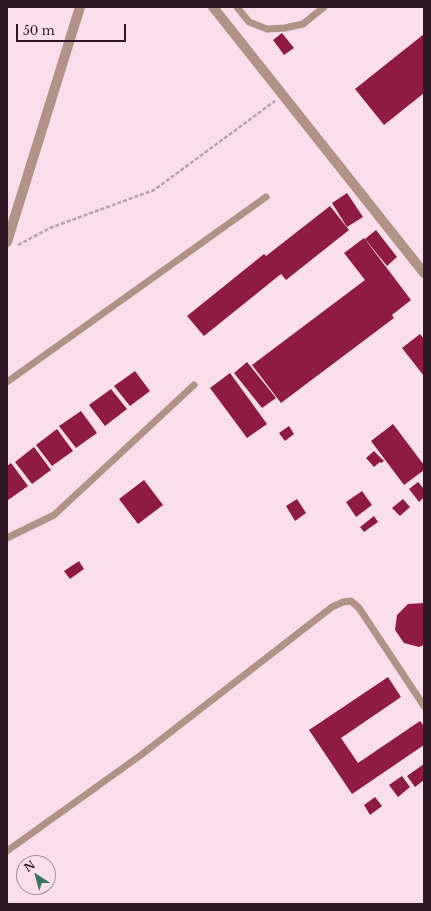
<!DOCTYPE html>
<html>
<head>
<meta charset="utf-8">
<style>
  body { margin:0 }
  #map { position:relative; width:431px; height:911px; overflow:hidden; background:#fadeeb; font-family:"Libre Baskerville",serif }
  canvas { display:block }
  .frame { position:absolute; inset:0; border:8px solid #301725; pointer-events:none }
  .north { position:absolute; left:16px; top:855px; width:40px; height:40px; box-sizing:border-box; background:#fadeeb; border:1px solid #a98e9c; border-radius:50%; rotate:324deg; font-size:11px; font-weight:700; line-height:16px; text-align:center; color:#301725 }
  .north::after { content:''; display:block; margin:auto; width:14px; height:18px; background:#39745d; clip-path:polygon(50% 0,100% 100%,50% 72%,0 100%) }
  .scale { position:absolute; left:16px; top:24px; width:110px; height:18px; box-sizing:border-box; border:2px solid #301725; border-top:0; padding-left:5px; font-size:12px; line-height:14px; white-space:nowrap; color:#301725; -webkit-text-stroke:3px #fadeeb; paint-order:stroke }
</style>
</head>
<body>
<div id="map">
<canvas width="431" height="911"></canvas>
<div class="frame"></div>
<div class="north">N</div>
<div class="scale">50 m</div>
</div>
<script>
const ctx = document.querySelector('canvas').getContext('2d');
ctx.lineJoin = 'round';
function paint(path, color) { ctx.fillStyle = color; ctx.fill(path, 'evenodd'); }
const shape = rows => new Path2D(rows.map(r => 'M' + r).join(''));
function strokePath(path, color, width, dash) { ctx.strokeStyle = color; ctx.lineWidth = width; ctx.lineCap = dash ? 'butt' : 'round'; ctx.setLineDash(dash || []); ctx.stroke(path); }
const building = shape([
  [282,33,294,48,284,55,273,40],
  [424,34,424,93,384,125,355,89],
  [347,193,363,217,347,227,332,203],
  [330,206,349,230,286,280,281,274,204,336,187,316,264,254,266,256],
  [376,230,397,257,387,266,365,239],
  [364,238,411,300,392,315,394,318,281,403,252,365,365,280,344,253],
  [420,334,424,339,424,376,402,348],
  [247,362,276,398,262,408,234,373],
  [135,371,150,391,130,406,114,386],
  [230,373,267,424,247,438,210,388],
  [111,389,127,409,105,426,89,405],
  [81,411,97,433,76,448,59,426],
  [393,424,424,465,424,470,404,485,371,441],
  [289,426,294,434,285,441,279,433],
  [57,429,73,451,52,466,36,445],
  [34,447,51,470,32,484,15,462],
  [374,451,384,461,381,463,380,462,374,467,366,458],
  [11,463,28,486,8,500,7,499,7,466],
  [144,480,163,505,138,524,119,499],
  [418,482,424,489,424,497,419,502,409,489],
  [362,491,372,505,356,517,346,502],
  [297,499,306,513,295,521,286,506],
  [403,499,410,507,400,516,392,508],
  [374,516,378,522,364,532,360,527],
  [79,561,84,569,70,579,64,571],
  [424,603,424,645,419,647,404,643,395,630,397,615,408,604],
  [388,677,401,697,341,738,358,763,420,721,424,726,424,745,352,794,309,730],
  [424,764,424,780,415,787,407,776],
  [402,776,410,787,398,797,389,785],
  [375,797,382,806,370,815,364,805]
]);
const path = shape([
  [18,245,50,228,154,190,275,101]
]);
const lane = shape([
  [237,7,249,22,267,29,285,28,303,24,324,7],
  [7,382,266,197],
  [7,538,54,515,194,385],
  [7,851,141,755,332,607,343,602,351,601,359,608,424,706]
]);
const street = shape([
  [213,7,424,273],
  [7,242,80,7]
]);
paint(building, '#8f1a42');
strokePath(path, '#ba9fac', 2.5, [4, 2]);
strokePath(lane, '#b09386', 7);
strokePath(street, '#b09386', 10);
</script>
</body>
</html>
